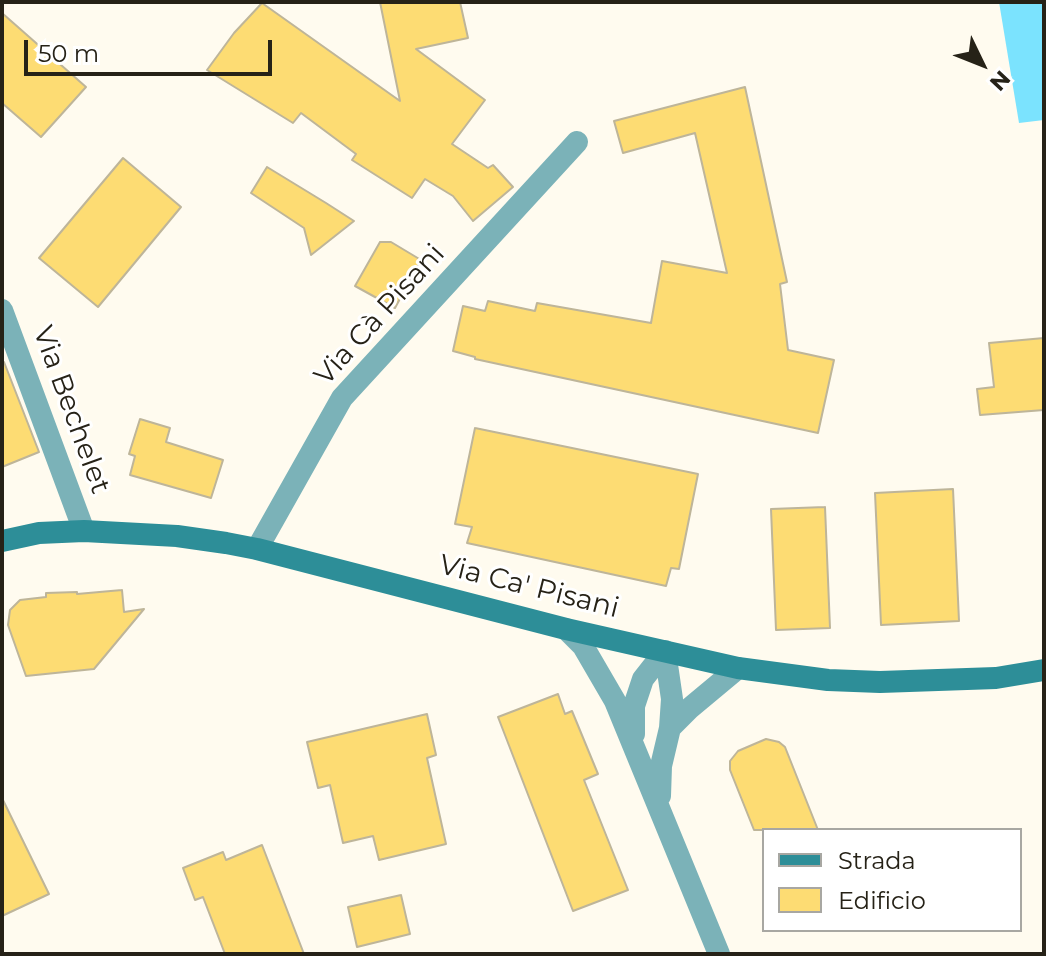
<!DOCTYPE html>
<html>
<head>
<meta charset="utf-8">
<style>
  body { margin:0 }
  #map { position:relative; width:1046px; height:956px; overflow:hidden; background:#fffbef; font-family:Montserrat,sans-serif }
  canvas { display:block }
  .frame { position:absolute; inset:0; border:4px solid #262217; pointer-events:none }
  .legend { position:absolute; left:762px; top:828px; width:260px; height:104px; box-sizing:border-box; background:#fff; border:2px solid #a8a7a2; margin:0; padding:10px 14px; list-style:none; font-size:24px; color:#262217 }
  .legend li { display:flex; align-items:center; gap:16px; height:40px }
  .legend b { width:40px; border:2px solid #a8a7a2 }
  .north { position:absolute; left:942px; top:24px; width:80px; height:80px; -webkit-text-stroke:6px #fff; paint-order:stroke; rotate:133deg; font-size:22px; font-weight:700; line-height:32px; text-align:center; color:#262217 }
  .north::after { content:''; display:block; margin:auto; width:28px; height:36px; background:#262217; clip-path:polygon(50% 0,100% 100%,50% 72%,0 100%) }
  .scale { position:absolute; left:24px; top:40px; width:248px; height:36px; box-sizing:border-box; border:4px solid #262217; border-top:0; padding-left:10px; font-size:24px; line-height:28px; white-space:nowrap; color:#262217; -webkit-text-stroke:6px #fff; paint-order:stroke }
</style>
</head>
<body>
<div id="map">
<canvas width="1046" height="956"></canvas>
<div class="frame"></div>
<ul class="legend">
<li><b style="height:10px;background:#2d8e98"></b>Strada</li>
<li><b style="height:22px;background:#fddc73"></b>Edificio</li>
</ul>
<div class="north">N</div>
<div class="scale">50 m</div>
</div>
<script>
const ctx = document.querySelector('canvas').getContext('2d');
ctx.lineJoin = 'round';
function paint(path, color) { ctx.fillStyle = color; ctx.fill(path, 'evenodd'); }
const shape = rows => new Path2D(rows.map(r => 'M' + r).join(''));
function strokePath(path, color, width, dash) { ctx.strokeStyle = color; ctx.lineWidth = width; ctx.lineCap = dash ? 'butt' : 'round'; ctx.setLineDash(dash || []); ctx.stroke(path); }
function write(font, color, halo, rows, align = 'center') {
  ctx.font = font + ' Montserrat,sans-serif'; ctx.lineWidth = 6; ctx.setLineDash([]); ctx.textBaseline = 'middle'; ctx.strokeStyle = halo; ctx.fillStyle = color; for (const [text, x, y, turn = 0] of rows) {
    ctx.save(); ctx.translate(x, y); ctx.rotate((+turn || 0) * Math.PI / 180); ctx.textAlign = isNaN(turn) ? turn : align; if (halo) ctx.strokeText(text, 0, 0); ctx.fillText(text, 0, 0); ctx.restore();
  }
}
const water = shape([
  [999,2,1044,2,1044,120,1019,123]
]);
const building = shape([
  [380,2,460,2,468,38,416,49,485,100,452,144,488,168,493,165,513,187,473,221,453,196,425,179,412,198,352,160,356,154,301,113,293,123,207,70,234,33,262,3,400,101,380,2],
  [2,13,86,87,41,137,2,103,2,13],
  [745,87,787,282,780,284,788,350,834,360,818,433,475,359,475,357,453,351,463,306,485,311,488,301,535,311,537,303,651,323,662,261,727,273,695,133,623,153,614,121,745,87],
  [123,158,181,207,98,307,39,258,123,158],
  [267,167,326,203,354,221,311,255,304,228,251,193,267,167],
  [380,242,391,242,421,260,395,308,355,286,380,242],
  [1044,338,1044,410,980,415,977,389,994,387,989,343,1044,338],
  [2,362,4,362,39,452,2,467,2,362],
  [140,419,170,428,166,442,223,460,211,498,130,475,135,456,129,454,140,419],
  [475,428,698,474,679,569,671,568,666,586,467,543,472,527,455,524,475,428],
  [953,489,959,621,881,625,875,493,953,489],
  [825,507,830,628,776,630,771,509,825,507],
  [122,590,124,612,144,609,94,669,26,676,8,625,10,610,20,600,46,597,46,593,77,592,77,594,122,590],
  [558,694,565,714,572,711,598,774,584,780,628,890,573,911,498,717,558,694],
  [427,714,436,755,427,758,446,844,379,860,373,836,343,843,330,785,318,788,307,742,427,714],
  [766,739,779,742,785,747,818,830,754,830,730,770,730,761,738,751,766,739],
  [2,798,49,894,2,916,2,798],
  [262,845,304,954,225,954,203,897,195,900,183,868,223,852,226,860,262,845],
  [401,895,410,934,357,947,348,907,401,895]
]);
const minor = shape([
  [2,310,84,531],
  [257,549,342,398,577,142],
  [566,629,583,646,615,701,719,954],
  [670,728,690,708,738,668],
  [634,734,634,706,643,679,665,651],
  [660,796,661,766,670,728,672,699,665,651]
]);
const secondary = shape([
  [2,541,39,533,84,531,177,536,226,543,257,549,566,629,738,668,828,680,880,682,996,678,1044,670]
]);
const streetNames = [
  ["Via Cà Pisani",380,315,-48],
  ["Via Bechelet",71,410,70],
  ["Via Ca' Pisani",529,587,14]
];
paint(water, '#7be3fe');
paint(building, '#fddc73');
strokePath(building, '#beb599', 2);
strokePath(minor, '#7bb2b8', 22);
strokePath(secondary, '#2d8e98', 22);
write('28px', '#262217', '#fff', streetNames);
</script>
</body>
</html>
